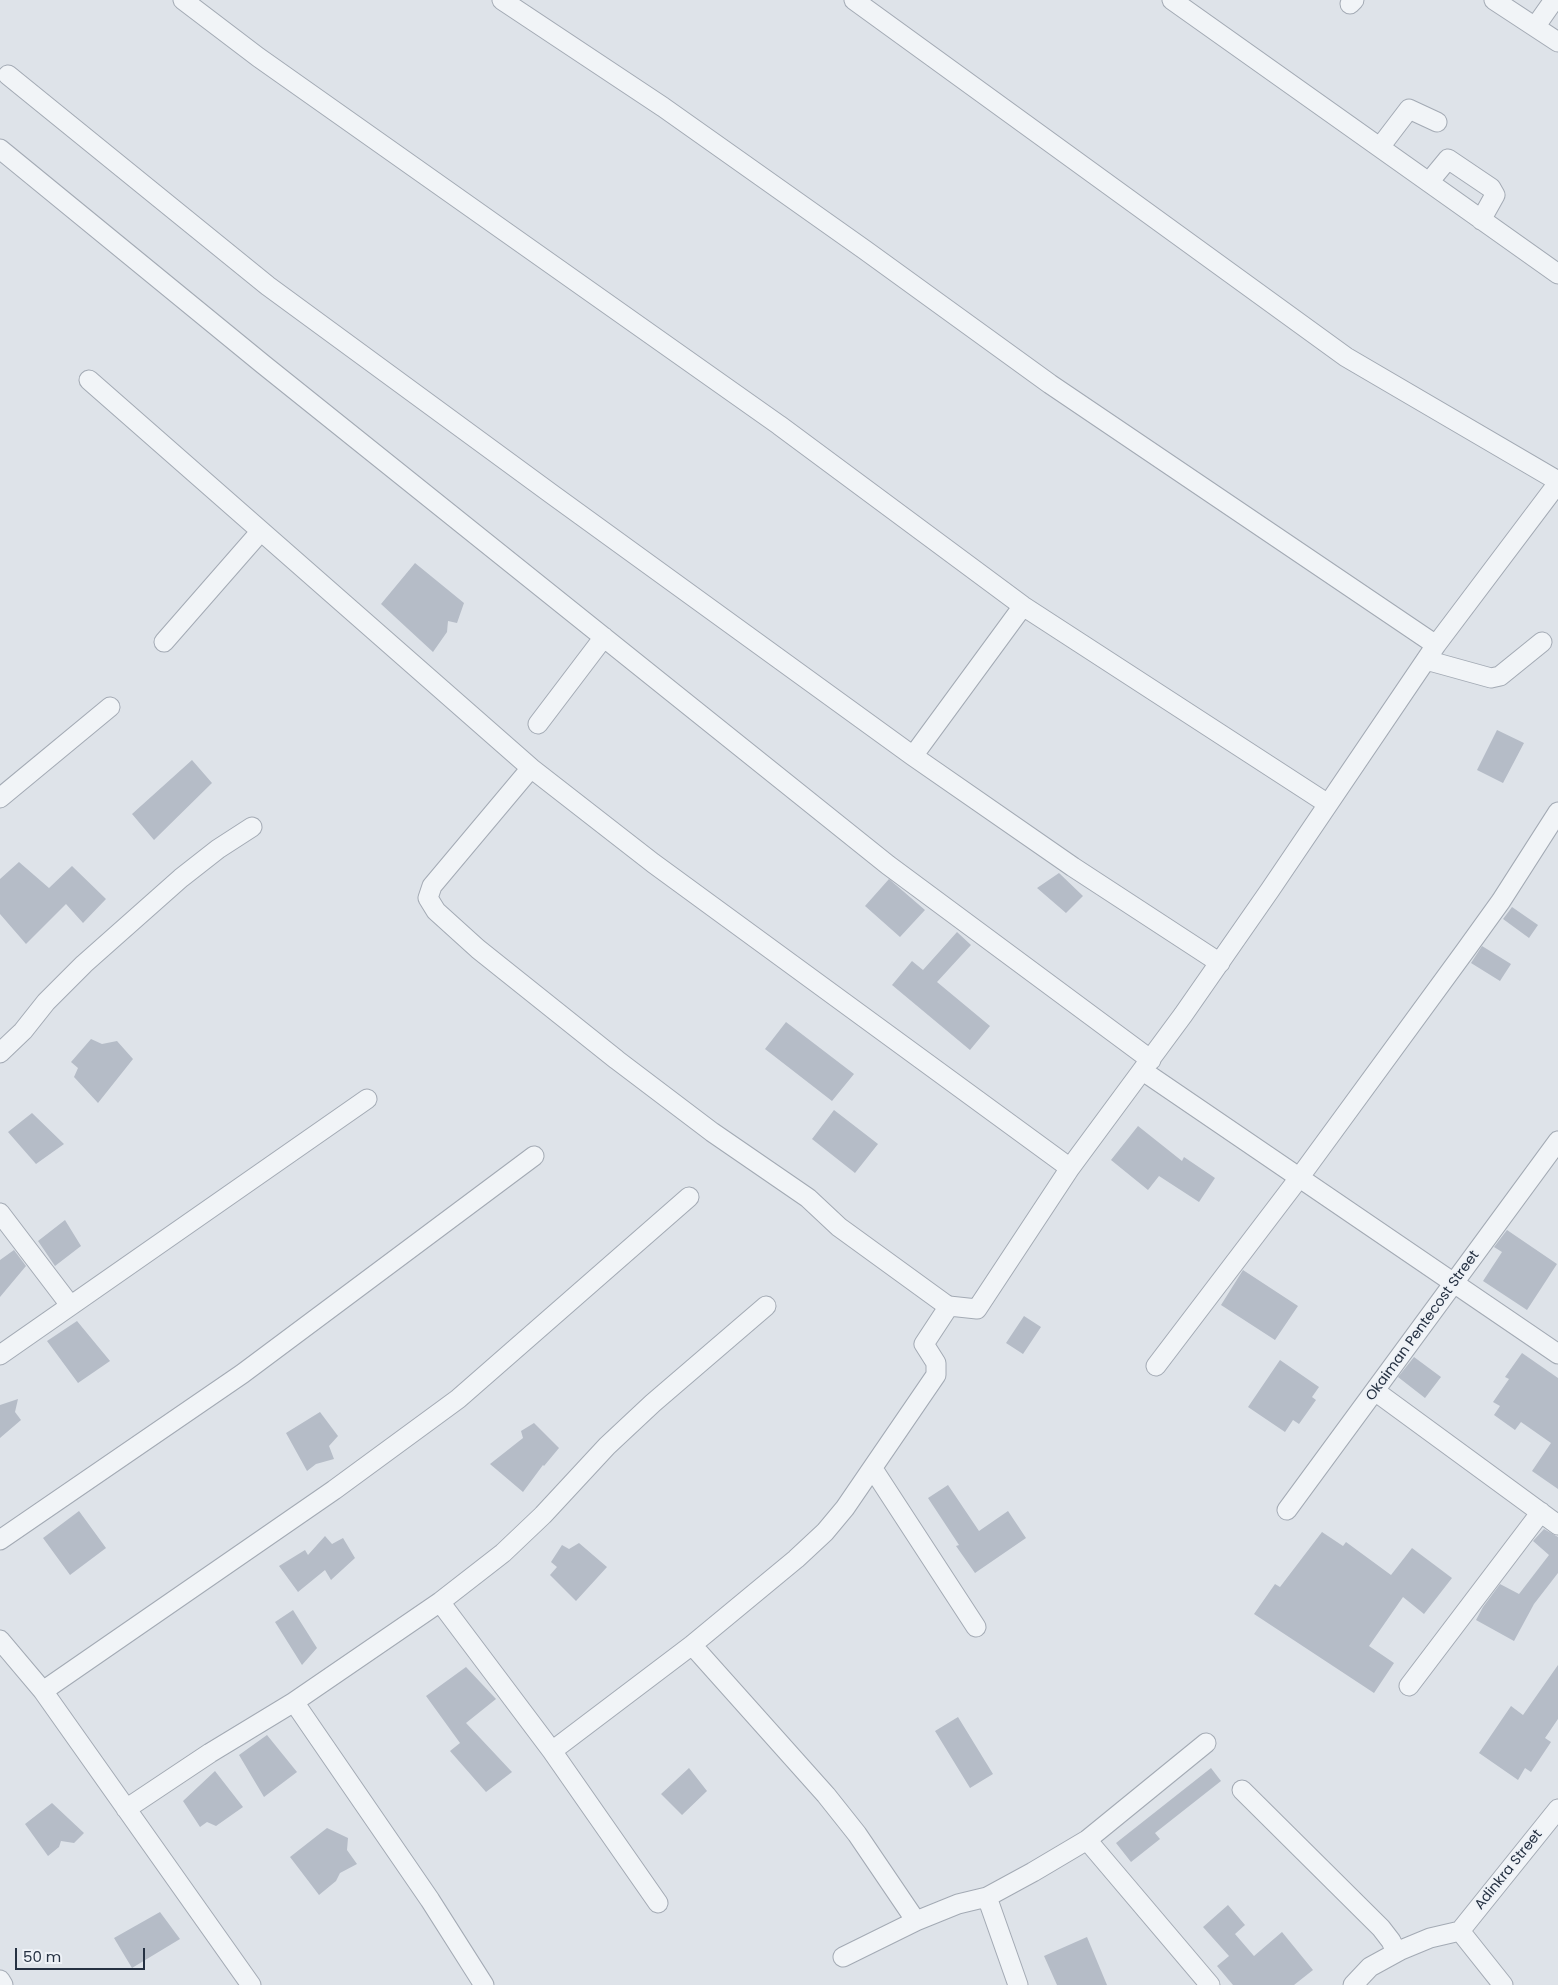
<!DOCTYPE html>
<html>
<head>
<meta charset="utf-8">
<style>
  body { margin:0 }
  #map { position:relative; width:1558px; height:1985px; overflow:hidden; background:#dee3e9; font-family:Poppins,sans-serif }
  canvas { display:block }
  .scale { position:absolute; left:15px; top:1948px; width:130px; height:22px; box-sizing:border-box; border:2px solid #253142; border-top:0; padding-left:6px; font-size:15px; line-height:18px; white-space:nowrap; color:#253142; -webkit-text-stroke:4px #eef2f7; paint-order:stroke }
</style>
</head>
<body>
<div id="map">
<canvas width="1558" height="1985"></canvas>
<div class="scale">50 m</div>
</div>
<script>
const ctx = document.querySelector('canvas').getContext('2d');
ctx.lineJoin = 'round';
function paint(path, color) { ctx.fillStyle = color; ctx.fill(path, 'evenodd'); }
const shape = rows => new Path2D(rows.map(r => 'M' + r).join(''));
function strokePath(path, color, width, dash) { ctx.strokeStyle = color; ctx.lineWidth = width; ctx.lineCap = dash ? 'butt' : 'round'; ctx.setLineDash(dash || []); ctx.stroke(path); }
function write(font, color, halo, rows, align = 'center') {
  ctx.font = font + ' Poppins,sans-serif'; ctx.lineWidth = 4; ctx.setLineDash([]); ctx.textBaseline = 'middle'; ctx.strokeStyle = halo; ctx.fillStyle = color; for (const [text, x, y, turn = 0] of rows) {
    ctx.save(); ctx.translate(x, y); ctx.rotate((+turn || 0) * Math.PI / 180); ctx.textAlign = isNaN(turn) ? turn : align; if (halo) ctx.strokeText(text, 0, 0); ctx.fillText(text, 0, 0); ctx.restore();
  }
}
const building = shape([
  [415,563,464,603,457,623,448,621,447,632,433,652,381,604],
  [1497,730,1524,743,1503,783,1477,770],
  [192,760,212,783,154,840,132,814],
  [19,862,49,888,72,866,106,899,83,923,66,904,26,944,0,914,0,879],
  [1059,873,1083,896,1066,913,1037,888],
  [889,879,925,910,900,937,865,906],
  [1512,907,1538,925,1529,938,1503,919],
  [957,932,971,945,937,982,990,1026,970,1050,892,985,912,961,923,970],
  [1482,946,1511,964,1500,981,1471,963],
  [786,1022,854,1074,832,1101,765,1049],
  [91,1039,102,1044,117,1041,133,1059,98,1103,74,1077,78,1068,71,1062],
  [834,1110,878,1144,855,1173,812,1139],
  [32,1113,64,1144,36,1164,8,1132],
  [1138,1126,1182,1161,1184,1157,1215,1178,1199,1202,1159,1176,1148,1190,1111,1160],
  [65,1220,81,1246,55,1266,38,1241],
  [1507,1230,1557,1264,1527,1310,1483,1281,1502,1252,1494,1247],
  [14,1250,26,1266,0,1297,0,1260],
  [1243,1270,1298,1306,1275,1340,1221,1305],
  [1024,1316,1041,1327,1023,1354,1006,1343],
  [77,1321,110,1361,78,1383,47,1341],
  [1522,1353,1558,1378,1558,1489,1532,1471,1551,1443,1521,1422,1515,1430,1494,1415,1500,1406,1493,1402,1509,1379,1505,1377],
  [1414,1357,1441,1377,1425,1398,1398,1377],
  [1280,1360,1319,1387,1312,1397,1316,1400,1299,1424,1293,1420,1285,1432,1248,1407],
  [18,1399,15,1412,21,1420,0,1438,0,1405],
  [320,1412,338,1436,329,1446,334,1459,316,1464,307,1471,286,1433],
  [534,1423,559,1448,544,1466,543,1465,523,1492,490,1464,523,1438,521,1431],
  [948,1485,979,1531,1008,1511,1026,1538,975,1573,956,1546,959,1545,928,1498],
  [79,1511,106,1548,70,1575,43,1538],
  [1544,1529,1558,1537,1558,1573,1534,1604,1514,1641,1476,1620,1483,1607,1500,1584,1519,1594,1549,1555,1533,1541],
  [1322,1532,1343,1546,1346,1542,1391,1575,1412,1548,1452,1578,1424,1614,1403,1597,1369,1646,1394,1663,1374,1693,1254,1614,1275,1584,1280,1587],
  [325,1536,332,1544,343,1538,355,1558,331,1580,325,1570,298,1592,279,1566,305,1550,308,1555],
  [579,1543,607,1567,576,1601,550,1575,557,1567,551,1562,562,1545,569,1549],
  [293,1610,317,1648,302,1665,275,1622],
  [1558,1665,1558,1719,1545,1738,1551,1742,1531,1772,1525,1768,1518,1780,1479,1753,1511,1706,1523,1715],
  [466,1667,496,1699,466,1723,512,1772,486,1792,450,1751,460,1743,426,1696],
  [958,1717,993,1774,970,1788,935,1731],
  [267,1735,297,1772,264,1797,239,1755],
  [689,1768,707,1791,682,1815,661,1794],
  [1211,1768,1221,1781,1155,1833,1160,1839,1131,1862,1116,1843],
  [215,1771,243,1807,216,1826,207,1822,200,1827,183,1801],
  [52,1803,84,1833,74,1843,61,1841,59,1847,48,1856,25,1824],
  [327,1828,348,1838,347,1850,357,1864,340,1873,336,1881,319,1895,290,1857],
  [1228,1905,1245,1925,1235,1934,1254,1956,1282,1932,1313,1970,1294,1985,1233,1985,1217,1966,1229,1956,1203,1927],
  [160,1912,180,1939,132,1968,114,1938],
  [1087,1937,1107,1985,1057,1985,1044,1956]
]);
const minor = shape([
  [183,0,258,57,779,425,1023,606,1328,804],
  [502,0,663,107,865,250,1050,384,1436,645],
  [854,0,1346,357,1558,481],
  [1172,0,1558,274],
  [1494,0,1558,42],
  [1350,4,1354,0],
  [1535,27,1554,0],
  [8,75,268,286,553,495,913,756,1073,867,1220,963],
  [1380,147,1409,109,1437,122],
  [0,149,264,365,888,865,1151,1060],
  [1429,182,1448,159,1491,188,1495,195,1481,220],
  [89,380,531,768,653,863,1070,1168],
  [164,642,261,531],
  [1426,660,1491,678,1500,676,1542,642],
  [538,724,604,637],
  [913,756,1023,606],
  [531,768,432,886,428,898,436,911,478,949,617,1060,712,1132,808,1198,839,1227,945,1304,949,1306,977,1309,1070,1168,1183,1015,1270,890,1436,645,1558,483],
  [0,798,110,707],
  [0,1053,23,1031,46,1002,84,964,181,878,218,849,252,827],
  [1143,1071,1558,1354],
  [0,1213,70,1305],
  [0,1355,367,1099],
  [1156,1366,1299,1178,1465,951,1501,901,1558,812],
  [1375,1391,1558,1525],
  [873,1469,976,1627],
  [1287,1510,1558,1141],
  [0,1540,242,1374,534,1156],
  [440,1602,552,1751,658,1903],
  [0,1640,43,1691,251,1985],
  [692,1645,826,1795,857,1834,916,1921],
  [1409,1686,1541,1512],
  [43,1691,334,1490,458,1399,689,1197],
  [294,1702,430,1900,484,1985],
  [552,1751,692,1645,796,1559,825,1532,845,1508,936,1375,936,1363,924,1344,949,1306],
  [1242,1790,1381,1928,1391,1941,1396,1952],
  [126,1809,210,1753,294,1702,440,1602,503,1553,543,1515,607,1446,653,1403,766,1306],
  [1087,1840,1210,1985],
  [987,1897,1018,1985],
  [1460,1931,1558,1809],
  [1460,1931,1503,1985],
  [843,1957,916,1921,958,1904,987,1897,1033,1872,1087,1840,1206,1743],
  [0,1980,3,1985],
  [1353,1985,1370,1967,1401,1950,1430,1938,1460,1931]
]);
const streetNames = [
  ["Okaiman Pentecost Street",1423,1326,-54],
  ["Adinkra Street",1509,1870,-51]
];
paint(building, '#b5bcc7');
strokePath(minor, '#a3aab4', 21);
strokePath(minor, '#f1f4f7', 19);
write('14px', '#253142', '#eef2f7', streetNames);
</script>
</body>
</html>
